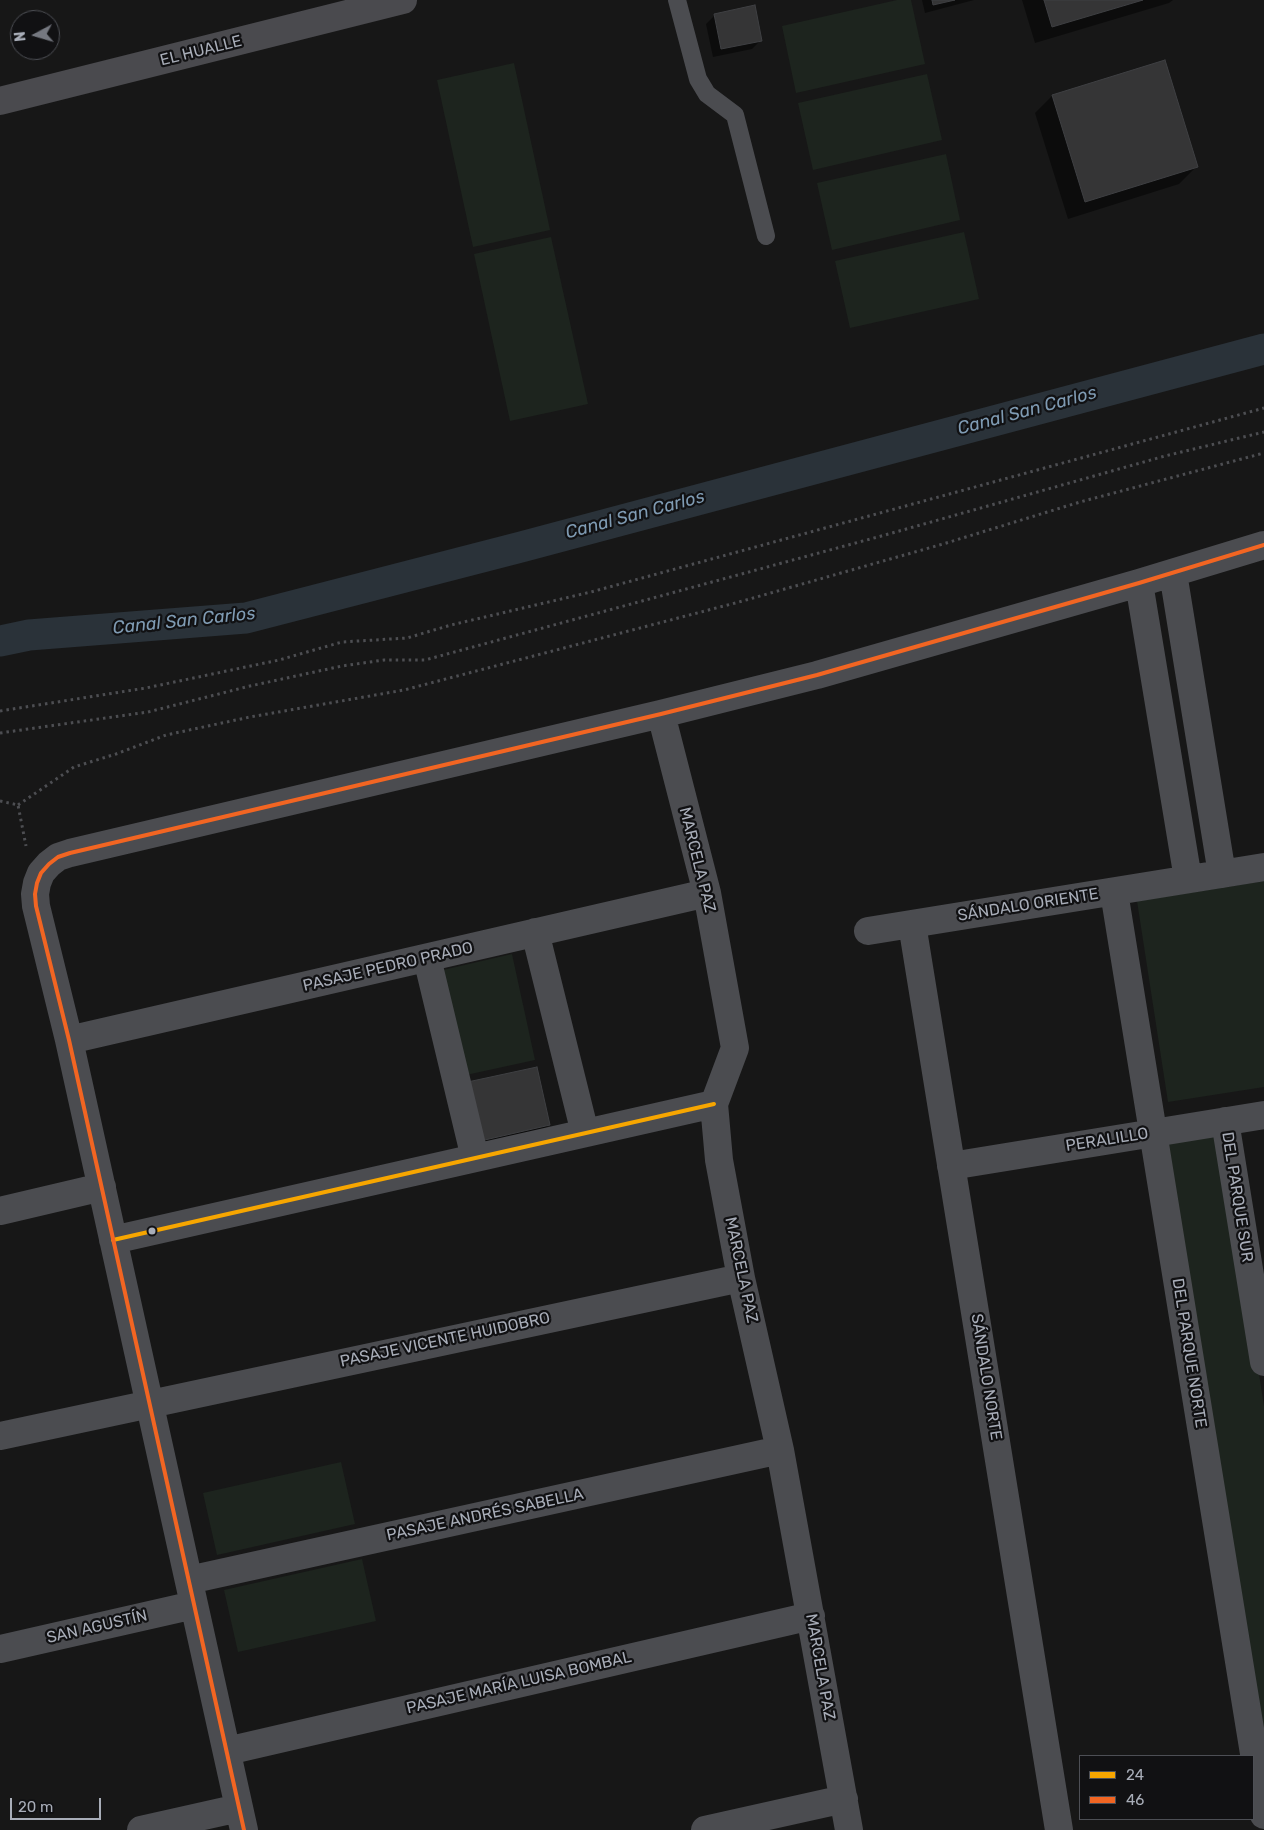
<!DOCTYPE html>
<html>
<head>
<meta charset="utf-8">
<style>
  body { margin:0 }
  #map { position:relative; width:1264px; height:1830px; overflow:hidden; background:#171717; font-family:Rubik,sans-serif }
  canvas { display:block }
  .legend { position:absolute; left:1079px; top:1755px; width:175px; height:65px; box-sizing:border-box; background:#111113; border:1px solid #4d4f55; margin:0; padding:6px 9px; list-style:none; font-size:15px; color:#a8adb8 }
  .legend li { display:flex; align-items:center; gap:10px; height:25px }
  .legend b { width:25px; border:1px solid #4d4f55 }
  .north { position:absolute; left:10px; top:10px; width:50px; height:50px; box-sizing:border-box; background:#111113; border:1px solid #4d4f55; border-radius:50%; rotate:264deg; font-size:14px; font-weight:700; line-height:20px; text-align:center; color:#a8adb8 }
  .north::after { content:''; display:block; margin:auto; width:18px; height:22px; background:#757880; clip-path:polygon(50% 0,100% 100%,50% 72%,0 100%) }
  .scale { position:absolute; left:10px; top:1798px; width:91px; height:22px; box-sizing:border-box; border:2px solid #a8adb8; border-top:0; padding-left:6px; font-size:15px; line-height:18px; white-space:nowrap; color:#a8adb8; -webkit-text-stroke:4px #111113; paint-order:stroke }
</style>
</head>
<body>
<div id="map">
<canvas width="1264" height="1830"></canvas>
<ul class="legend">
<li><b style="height:6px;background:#f7a600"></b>24</li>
<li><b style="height:6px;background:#f26522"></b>46</li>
</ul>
<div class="north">N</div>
<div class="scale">20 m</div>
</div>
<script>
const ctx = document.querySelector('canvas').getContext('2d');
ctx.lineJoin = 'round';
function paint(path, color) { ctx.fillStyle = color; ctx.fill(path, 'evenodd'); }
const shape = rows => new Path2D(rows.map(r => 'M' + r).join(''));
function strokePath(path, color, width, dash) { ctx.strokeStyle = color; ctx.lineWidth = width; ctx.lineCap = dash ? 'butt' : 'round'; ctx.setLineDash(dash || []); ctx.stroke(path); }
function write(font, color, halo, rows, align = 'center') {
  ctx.font = font + ' Rubik,sans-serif'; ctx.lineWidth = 4.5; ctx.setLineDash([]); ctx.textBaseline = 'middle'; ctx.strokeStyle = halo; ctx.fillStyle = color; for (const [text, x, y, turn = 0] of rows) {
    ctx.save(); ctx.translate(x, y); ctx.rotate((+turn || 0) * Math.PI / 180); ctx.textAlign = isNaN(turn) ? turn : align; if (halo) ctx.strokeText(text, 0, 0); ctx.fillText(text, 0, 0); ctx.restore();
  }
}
const green = shape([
  [897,0,911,0,925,64,796,93,782,26],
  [514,63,550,230,473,247,437,80],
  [927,74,942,140,813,170,798,103],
  [946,154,960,220,832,250,817,183],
  [964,232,979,299,850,328,835,261],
  [551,237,588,404,510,421,474,254],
  [1264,881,1264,1087,1168,1102,1137,901],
  [512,954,535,1060,466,1075,443,970],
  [1221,1130,1264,1406,1264,1776,1164,1139],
  [341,1462,355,1524,217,1555,203,1493],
  [362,1559,376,1621,238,1652,224,1590]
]);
const shadow = shape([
  [922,0,974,0,925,13],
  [1022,0,1173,0,1169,3,1035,43],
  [715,15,761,40,752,49,713,57,706,24],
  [1052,96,1196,167,1179,184,1068,219,1035,113],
  [451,1097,549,1125,535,1138,463,1154]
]);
const canal = shape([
  [0,641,29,635,246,618,521,547,1264,349]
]);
const building = shape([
  [932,0,955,0,933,5,932,0],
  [1044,0,1143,0,1052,27,1044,0],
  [755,5,762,41,721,49,714,14,755,5],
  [1165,60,1198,167,1085,202,1052,95,1165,60],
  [537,1067,550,1125,476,1142,463,1083,537,1067]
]);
const path = shape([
  [0,711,146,688,279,660,342,642,407,638,451,625,591,592,1264,408],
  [0,733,148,712,250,686,342,666,384,660,425,660,885,535,1165,456,1264,432],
  [0,801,18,805,26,846],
  [18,805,74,767,116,754,166,735,250,717,404,690,739,602,943,544,1080,502,1264,453]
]);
const lane = shape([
  [677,0,698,79,707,94,735,115,766,236]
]);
const street = shape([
  [1173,573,1222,874],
  [1139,583,1188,879],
  [661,714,707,893,735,1048,714,1104,719,1160,741,1278,780,1450,849,1830],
  [1114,892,1264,1815],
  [912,924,1059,1830],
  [868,931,1264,867],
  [535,932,585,1133],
  [427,958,475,1158],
  [69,1040,707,893],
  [1225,1121,1264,1362],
  [951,1166,1264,1115],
  [0,1211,102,1187],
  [113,1240,714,1104],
  [0,1436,741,1278],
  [189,1580,780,1450],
  [0,1649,194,1605],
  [227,1751,811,1616],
  [141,1830,239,1808],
  [244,1830,69,1040,36,906,35,894,37,883,41,873,49,864,58,857,70,853,661,714,817,675,1139,583,1264,545],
  [705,1830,844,1799]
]);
const secondary = shape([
  [0,101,403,0]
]);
const bus1 = shape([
  [113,1240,714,1104]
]);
const bus2 = shape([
  [244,1830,69,1040,36,906,35,894,37,883,41,873,49,864,58,857,70,853,661,714,817,675,1139,583,1264,545]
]);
const markers = [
  [152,1231,4.5,"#a8adb8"]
];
const streetNames = [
  ["EL HUALLE",201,51,-14],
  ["MARCELA PAZ",697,860,76],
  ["SÁNDALO ORIENTE",1028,905,-9],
  ["PASAJE PEDRO PRADO",388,967,-13],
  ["PERALILLO",1107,1140,-9],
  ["DEL PARQUE SUR",1237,1197,81],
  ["MARCELA PAZ",741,1270,78],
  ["PASAJE VICENTE HUIDOBRO",445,1340,-12],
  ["DEL PARQUE NORTE",1189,1353,81],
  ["SÁNDALO NORTE",986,1377,81],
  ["PASAJE ANDRÉS SABELLA",485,1515,-12],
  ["SAN AGUSTÍN",97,1627,-13],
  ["MARCELA PAZ",820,1667,80],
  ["PASAJE MARÍA LUISA BOMBAL",519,1683,-13]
];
const waterNames = [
  ["Canal San Carlos",1027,411,-15],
  ["Canal San Carlos",635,515,-15],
  ["Canal San Carlos",184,621,-6]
];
paint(green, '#1d241e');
paint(shadow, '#0007');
strokePath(canal, '#2a3239', 31);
paint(building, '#353536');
strokePath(building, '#3f4043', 1);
strokePath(path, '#4d4e52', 3, [2.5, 4]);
strokePath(lane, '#4b4c50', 18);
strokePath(street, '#4b4c50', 28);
strokePath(secondary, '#4a4a4e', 28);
strokePath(bus1, '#f7a600', 4);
strokePath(bus2, '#f26522', 4);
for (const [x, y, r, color] of markers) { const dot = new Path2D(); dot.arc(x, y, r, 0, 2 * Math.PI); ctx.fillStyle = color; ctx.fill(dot); strokePath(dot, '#111113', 2); }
write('16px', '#a8adb8', '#111113', streetNames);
write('italic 18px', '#7f9bb3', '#111113', waterNames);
</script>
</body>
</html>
